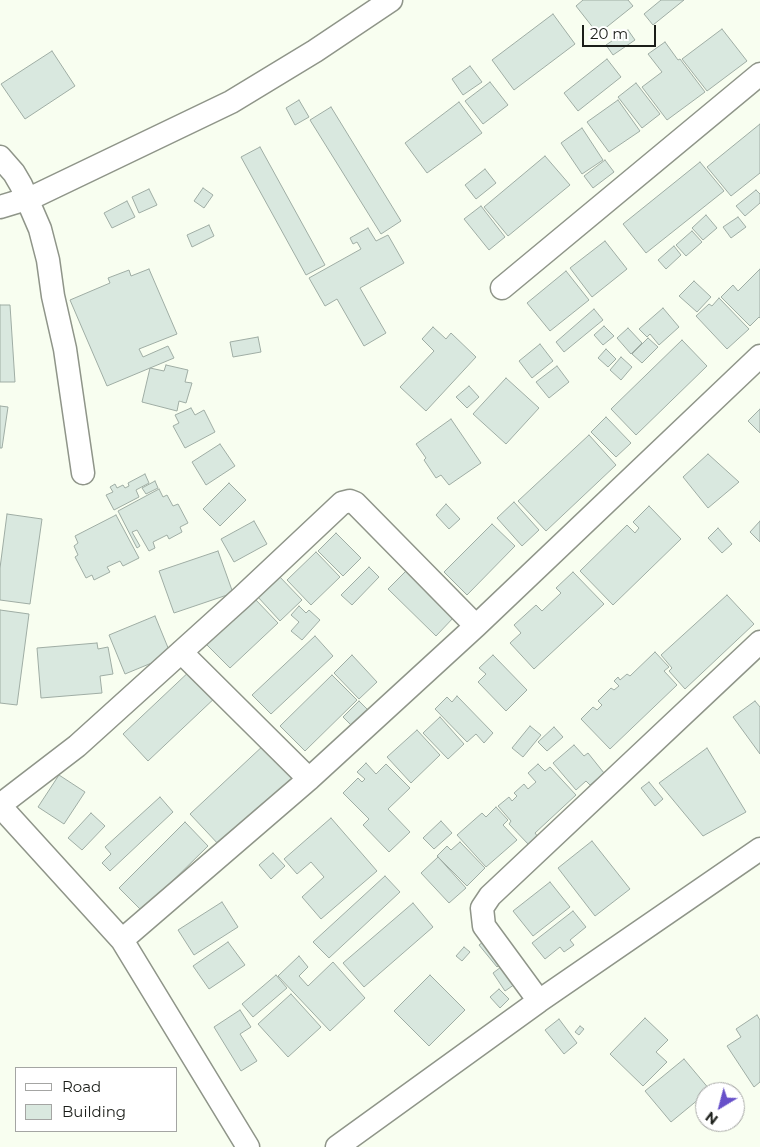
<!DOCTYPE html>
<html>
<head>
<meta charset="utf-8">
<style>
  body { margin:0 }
  #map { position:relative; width:760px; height:1147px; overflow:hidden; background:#f8fef0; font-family:Montserrat,sans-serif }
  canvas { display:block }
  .legend { position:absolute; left:15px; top:1067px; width:162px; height:65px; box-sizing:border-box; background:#fff; border:1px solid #a4a5a3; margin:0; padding:6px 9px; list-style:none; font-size:15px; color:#1b1e19 }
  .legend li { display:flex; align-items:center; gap:10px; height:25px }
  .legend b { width:25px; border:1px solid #a4a5a3 }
  .north { position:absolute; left:695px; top:1082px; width:50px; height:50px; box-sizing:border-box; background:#fff; border:1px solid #a4a5a3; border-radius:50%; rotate:217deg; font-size:14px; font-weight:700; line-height:20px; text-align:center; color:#1b1e19 }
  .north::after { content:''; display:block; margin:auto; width:18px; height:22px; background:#6750c9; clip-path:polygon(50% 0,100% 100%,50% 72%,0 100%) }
  .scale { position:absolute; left:582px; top:25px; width:74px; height:22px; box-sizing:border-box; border:2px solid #1b1e19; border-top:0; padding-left:6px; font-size:15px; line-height:18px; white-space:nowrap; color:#1b1e19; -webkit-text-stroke:4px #fff; paint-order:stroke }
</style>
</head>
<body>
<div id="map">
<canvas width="760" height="1147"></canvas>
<ul class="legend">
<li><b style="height:6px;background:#fff"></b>Road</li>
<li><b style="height:14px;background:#d9e8df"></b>Building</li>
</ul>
<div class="north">N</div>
<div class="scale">20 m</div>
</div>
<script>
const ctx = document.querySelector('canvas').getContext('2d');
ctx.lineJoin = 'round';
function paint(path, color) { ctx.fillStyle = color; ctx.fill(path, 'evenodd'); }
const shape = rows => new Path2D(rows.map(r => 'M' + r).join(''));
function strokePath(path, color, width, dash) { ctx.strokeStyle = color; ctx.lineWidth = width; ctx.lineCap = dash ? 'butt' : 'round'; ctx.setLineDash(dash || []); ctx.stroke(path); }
const building = shape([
  [583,0,628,0,633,6,598,34,576,6,583,0],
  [661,0,684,0,653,25,644,14,661,0],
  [553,14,575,44,514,90,492,60,553,14],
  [722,29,747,61,707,91,682,59,722,29],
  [628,30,635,40,613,55,606,45,628,30],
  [665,42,678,60,680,59,705,92,667,120,642,87,662,72,648,54,665,42],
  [52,51,75,86,25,119,1,84,52,51],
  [607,59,621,77,578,111,564,93,607,59],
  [470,66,482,82,463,95,452,79,470,66],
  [490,82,508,105,483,124,465,101,490,82],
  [636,83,660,114,642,128,618,97,636,83],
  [299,100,309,117,295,125,286,108,299,100],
  [618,100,640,131,609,152,587,122,618,100],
  [459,102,482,133,427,173,405,143,459,102],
  [331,107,401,221,381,234,310,120,331,107],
  [760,124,760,173,731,196,707,167,760,124],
  [582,128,603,160,582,174,561,143,582,128],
  [260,147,325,265,306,275,241,157,260,147],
  [545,156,570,185,508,236,484,207,545,156],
  [605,160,614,172,593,188,584,176,605,160],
  [700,162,724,191,646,253,623,224,700,162],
  [485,169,496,183,476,199,465,185,485,169],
  [203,188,213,195,204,208,194,201,203,188],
  [149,189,157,205,139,213,132,197,149,189],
  [756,190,760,194,760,203,745,216,736,206,756,190],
  [127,201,135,217,112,228,104,213,127,201],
  [481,206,505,237,489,250,464,219,481,206],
  [706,215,717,228,703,240,692,228,706,215],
  [738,217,746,227,731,238,723,227,738,217],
  [209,225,214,236,192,247,187,235,209,225],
  [368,228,376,241,388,235,404,263,360,288,386,333,364,346,337,299,325,306,309,278,361,249,357,242,353,244,350,238,368,228],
  [692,231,702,242,686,256,676,245,692,231],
  [605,241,627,269,592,297,570,268,605,241],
  [674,246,681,255,666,269,658,260,674,246],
  [149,269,177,334,139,349,143,357,168,346,174,358,107,386,70,300,110,283,108,278,129,270,131,276,149,269],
  [760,269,760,318,759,317,750,326,721,297,733,285,738,291,760,269],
  [566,271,589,300,550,331,527,303,566,271],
  [694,281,711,297,697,312,679,296,694,281],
  [719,298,749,329,727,349,696,316,709,304,712,306,719,298],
  [0,305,10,305,15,382,0,382,0,305],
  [663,308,679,327,659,345,650,334,647,337,639,329,663,308],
  [594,309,603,320,564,352,556,342,594,309],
  [604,326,614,336,603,345,594,335,604,326],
  [433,327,446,339,451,333,476,357,426,411,400,387,434,351,422,339,433,327],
  [628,328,642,343,631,354,617,338,628,328],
  [258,337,261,352,233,357,230,342,258,337],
  [648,338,658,347,642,363,632,354,648,338],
  [682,340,707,366,636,435,611,409,682,340],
  [540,344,553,361,532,378,519,361,540,344],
  [606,349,616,359,608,367,598,358,606,349],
  [621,357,632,367,621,380,610,370,621,357],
  [166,365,188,370,185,382,192,383,186,403,179,401,177,411,142,402,150,368,164,371,166,365],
  [557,366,569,382,549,398,536,382,557,366],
  [506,378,539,408,506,444,473,414,506,378],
  [469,386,479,397,467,408,456,397,469,386],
  [0,406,8,407,2,448,0,448,0,406],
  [191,408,195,415,204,410,215,432,185,448,173,426,179,423,175,415,191,408],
  [760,409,760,433,748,421,760,409],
  [606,417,631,443,616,457,591,432,606,417],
  [451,419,481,463,449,485,441,475,436,478,424,460,426,458,416,444,451,419],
  [589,435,616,465,546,531,518,501,589,435],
  [220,444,235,466,206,485,192,462,220,444],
  [708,454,739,482,708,508,683,477,708,454],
  [145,474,149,483,136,490,139,497,114,510,106,495,113,492,110,487,115,484,117,488,123,485,125,488,129,486,128,483,145,474],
  [155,481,158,488,146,494,142,488,155,481],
  [229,483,246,500,220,526,203,509,229,483],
  [159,489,163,497,167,495,173,506,178,504,188,523,180,527,182,532,169,539,167,535,153,542,155,548,149,551,137,530,132,532,140,546,137,548,118,511,159,489],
  [514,502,539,530,522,546,497,518,514,502],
  [446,504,460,519,449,529,436,515,446,504],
  [649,506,681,539,613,605,580,571,627,525,635,533,639,528,633,522,649,506],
  [7,514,42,519,30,604,0,600,0,568,7,514],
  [116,515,139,558,123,566,120,561,107,567,110,572,94,580,92,575,86,578,75,557,78,555,74,546,78,543,75,536,116,515],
  [254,521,267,544,234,562,221,539,254,521],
  [760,521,760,542,750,532,760,521],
  [492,524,515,546,467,595,444,572,492,524],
  [718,528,732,544,722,553,708,538,718,528],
  [336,533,361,558,343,576,318,551,336,533],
  [218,551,233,593,174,613,159,571,218,551],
  [316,552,340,577,311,605,287,580,316,552],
  [369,567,379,577,352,605,341,595,369,567],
  [408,569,455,616,436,636,388,589,408,569],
  [573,572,604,604,534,669,510,643,521,633,514,625,536,605,542,611,561,593,556,588,573,572],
  [278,575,302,600,280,621,257,596,278,575],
  [727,595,754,624,685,689,669,671,672,668,661,655,727,595],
  [254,598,278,623,230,668,206,644,254,598],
  [299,606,306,613,309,610,320,620,302,640,291,631,299,622,291,615,299,606],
  [0,610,29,614,17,705,0,703,0,610],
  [155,616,171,655,125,674,109,635,155,616],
  [315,636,333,656,271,714,252,695,315,636],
  [97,643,98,649,108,647,113,674,100,676,102,693,41,698,37,648,97,643],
  [655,652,669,667,664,671,677,685,610,749,581,719,593,707,597,710,602,705,598,701,611,688,614,690,619,686,614,681,618,677,620,680,627,674,630,676,655,652],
  [352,655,377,682,359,699,334,673,352,655],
  [493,655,527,690,506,711,478,682,486,674,479,668,493,655],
  [193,668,218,695,148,761,123,734,193,668],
  [332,675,357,700,305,751,280,726,332,675],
  [457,696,493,733,484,743,476,734,467,742,435,709,447,697,452,702,457,696],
  [359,701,371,713,354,728,343,717,359,701],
  [755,701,760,707,760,754,733,717,755,701],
  [440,717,464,744,448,759,423,733,440,717],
  [530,726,541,735,523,757,512,748,530,726],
  [554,727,563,737,547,751,538,742,554,727],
  [417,730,440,755,411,783,387,757,417,730],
  [265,744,295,776,220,846,190,814,265,744],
  [574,745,584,756,588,753,604,773,590,785,586,781,576,790,553,763,574,745],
  [707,748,746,812,703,836,659,783,707,748],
  [366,763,376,774,386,764,410,788,388,809,410,832,389,852,363,825,369,819,343,793,358,778,362,782,365,779,357,772,366,763],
  [538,764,545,771,550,767,576,795,535,833,538,837,529,845,509,824,511,821,498,806,509,797,512,801,517,796,514,793,524,784,528,789,536,782,528,773,538,764],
  [59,775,85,792,64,824,38,807,59,775],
  [649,782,663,799,655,806,641,788,649,782],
  [160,797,173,812,110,871,102,863,111,854,105,847,160,797],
  [496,807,508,820,503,825,517,840,486,867,457,835,482,813,486,817,496,807],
  [91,813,105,826,82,850,68,838,91,813],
  [331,818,377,871,321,919,302,897,324,877,311,862,297,874,284,859,331,818],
  [441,821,452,833,434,849,423,838,441,821],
  [185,822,208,846,142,911,119,888,185,822],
  [592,841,630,889,595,916,558,868,592,841],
  [460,842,485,868,467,886,437,856,447,846,451,850,460,842],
  [273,853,285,866,271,879,259,865,273,853],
  [438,857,466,888,449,903,421,873,438,857],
  [385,876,400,892,329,958,313,942,385,876],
  [550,882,570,907,533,936,513,911,550,882],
  [222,902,238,927,194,955,178,930,222,902],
  [413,903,433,927,364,987,343,963,413,903],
  [573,911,586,927,570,940,574,945,564,952,560,947,545,959,532,943,573,911],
  [487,939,504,961,497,967,479,945,487,939],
  [228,942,245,965,209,989,193,966,228,942],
  [464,947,470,952,462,961,456,956,464,947],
  [299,956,308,967,299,976,308,986,333,962,365,998,330,1031,278,976,299,956],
  [505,964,518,982,505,991,493,973,505,964],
  [276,975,287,988,253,1017,242,1004,276,975],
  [430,975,465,1010,429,1046,394,1011,430,975],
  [499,989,509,999,500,1008,490,997,499,989],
  [291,994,321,1027,288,1057,258,1024,291,994],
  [240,1010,251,1027,240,1034,257,1061,241,1071,214,1027,240,1010],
  [757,1015,760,1020,760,1082,754,1087,727,1046,741,1037,736,1029,757,1015],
  [645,1018,668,1040,656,1052,667,1062,643,1086,610,1054,645,1018],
  [559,1019,577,1043,564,1054,545,1030,559,1019],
  [580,1026,584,1029,579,1035,575,1032,580,1026],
  [684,1059,710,1090,705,1092,705,1094,671,1122,645,1091,684,1059]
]);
const street = shape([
  [0,157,14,173,21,185,40,229,48,260,53,296,65,349,83,473],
  [0,207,33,197,231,102,315,51,391,0],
  [502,288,760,74],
  [181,652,309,779],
  [0,805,77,746,242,597,342,503,350,501,355,503,476,626],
  [0,806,122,940,248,1147],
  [122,940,309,779,476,626,760,356],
  [539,1001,484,926,482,908,490,896,760,642],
  [337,1147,539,1001,760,849]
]);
paint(building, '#d9e8df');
strokePath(building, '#9fada4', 1);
strokePath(street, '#8f9589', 25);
strokePath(street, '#fff', 22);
</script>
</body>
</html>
